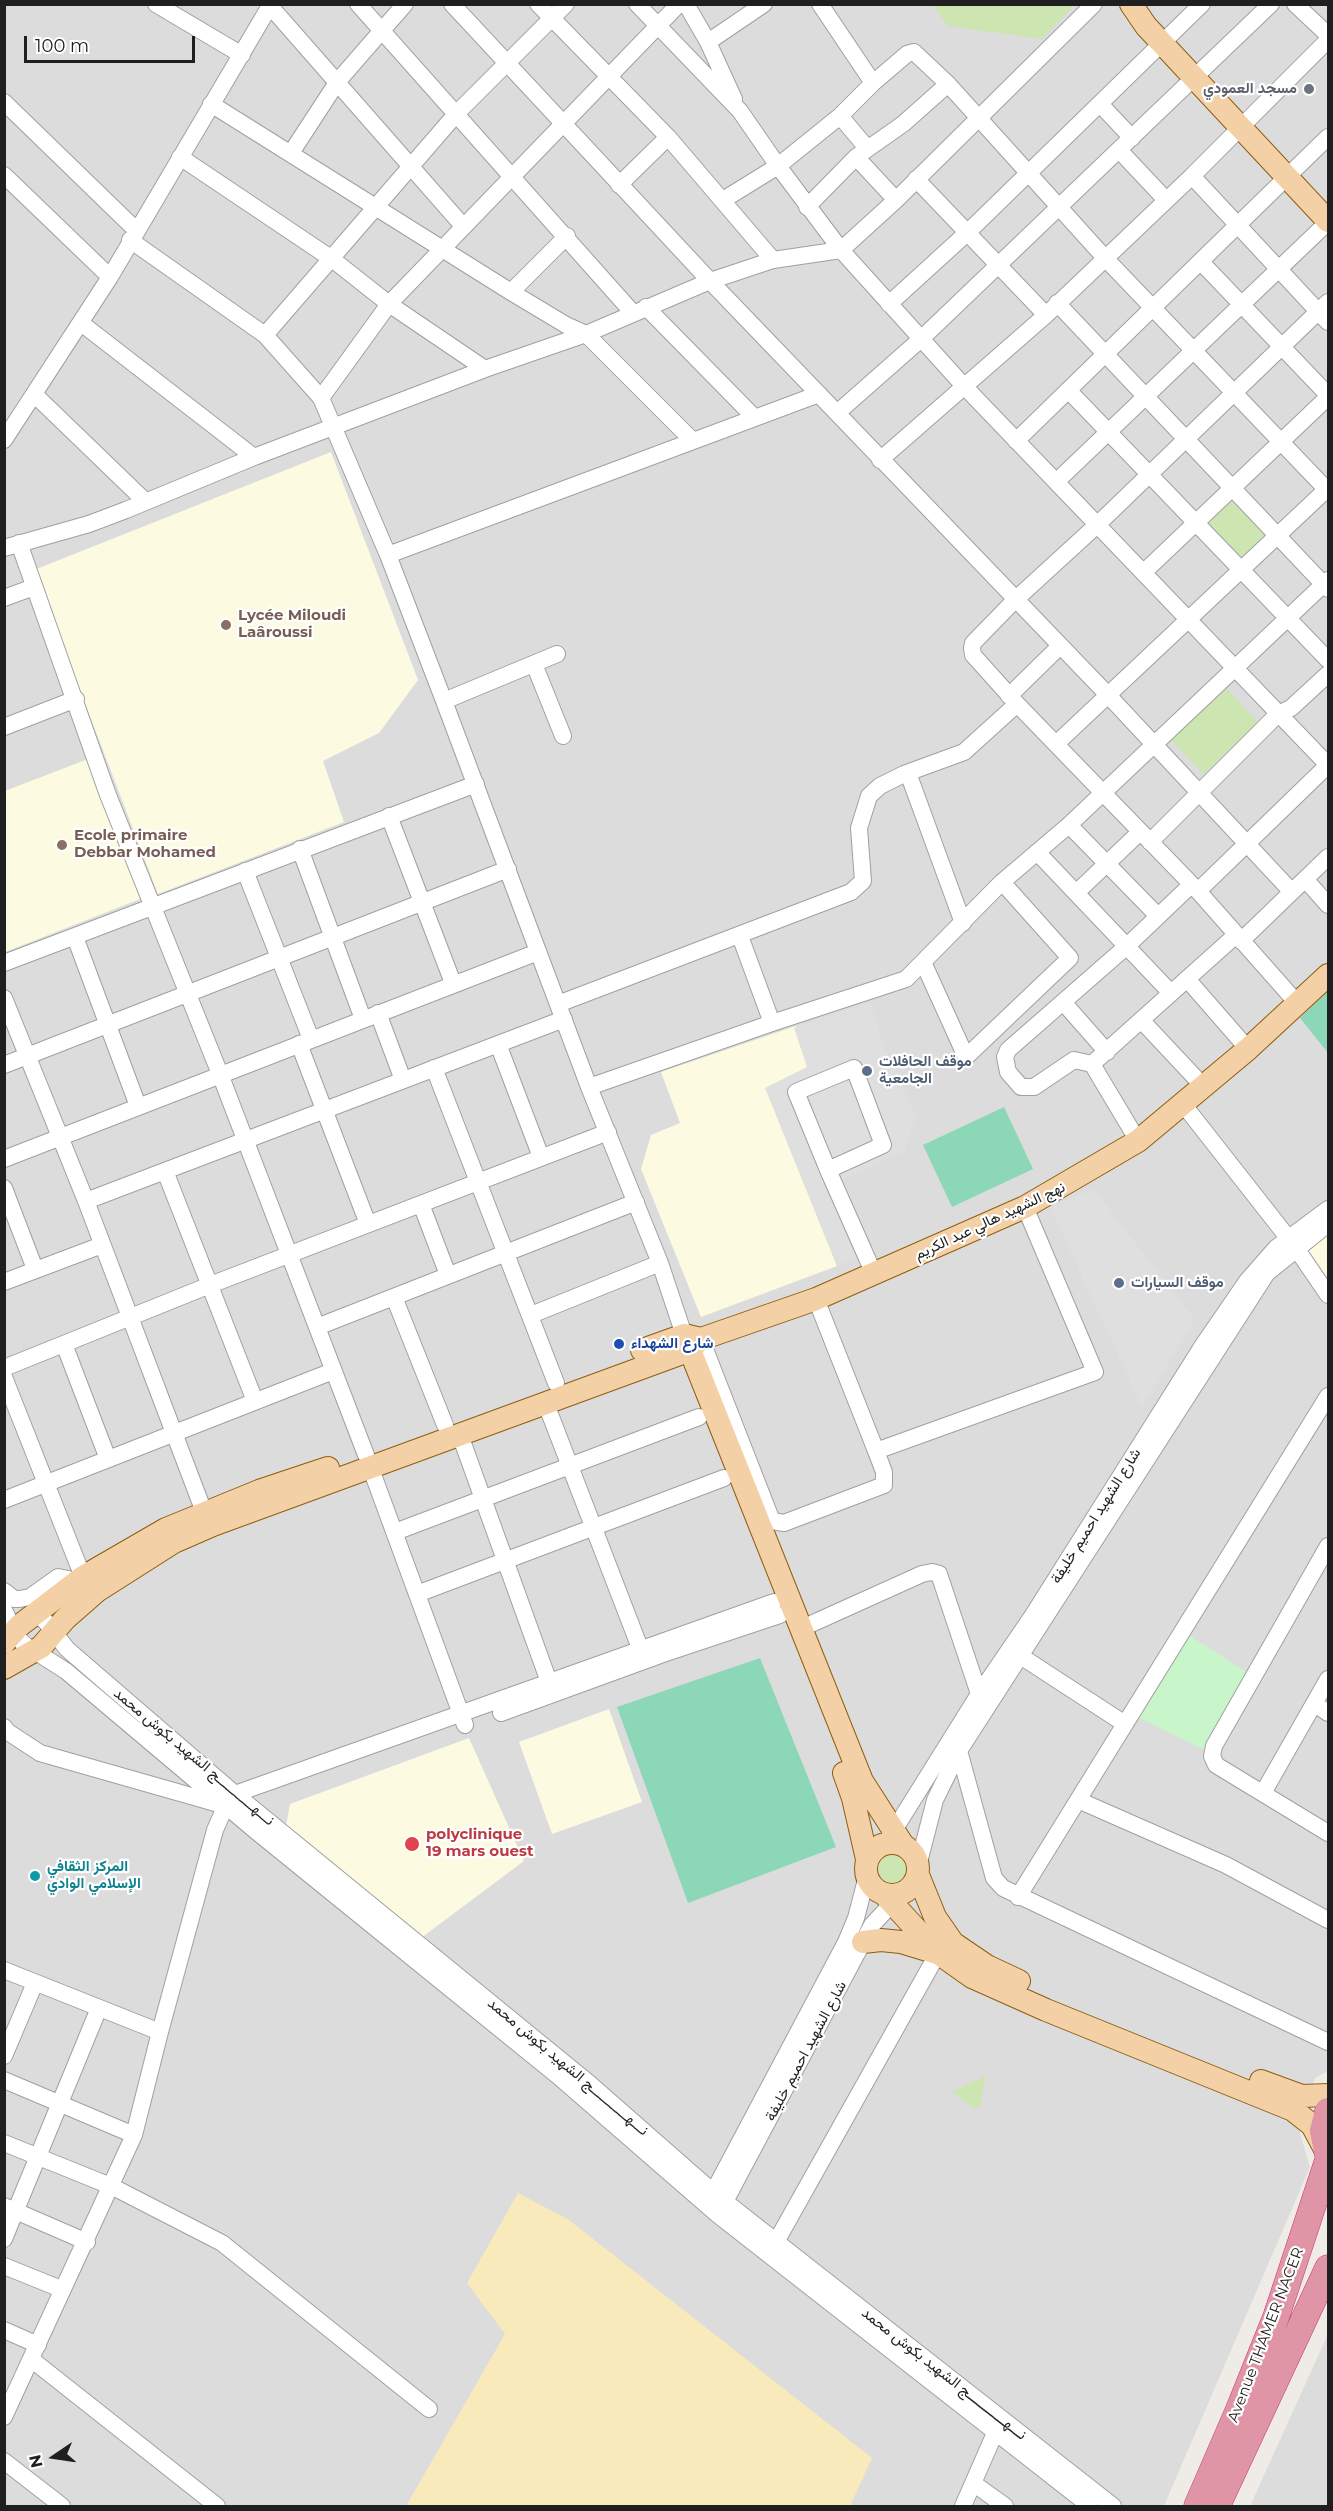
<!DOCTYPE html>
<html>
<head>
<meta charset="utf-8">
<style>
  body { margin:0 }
  #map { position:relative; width:1333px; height:2511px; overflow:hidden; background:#efece7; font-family:Montserrat,sans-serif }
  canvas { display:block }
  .frame { position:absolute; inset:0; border:6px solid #1f1f1f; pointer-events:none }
  .north { position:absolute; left:24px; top:2427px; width:60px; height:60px; -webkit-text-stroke:4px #fff; paint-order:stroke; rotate:257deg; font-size:16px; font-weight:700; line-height:24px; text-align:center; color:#1f1f1f }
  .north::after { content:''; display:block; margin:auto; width:21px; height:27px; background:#1f1f1f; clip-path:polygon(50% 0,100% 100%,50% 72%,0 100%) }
  .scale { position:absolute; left:24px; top:36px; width:171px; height:27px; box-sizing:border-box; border:3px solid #1f1f1f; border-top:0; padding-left:8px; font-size:18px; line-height:21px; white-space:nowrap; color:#1f1f1f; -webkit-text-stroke:4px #fff; paint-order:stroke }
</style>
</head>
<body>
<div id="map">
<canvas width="1333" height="2511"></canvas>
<div class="frame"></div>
<div class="north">N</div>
<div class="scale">100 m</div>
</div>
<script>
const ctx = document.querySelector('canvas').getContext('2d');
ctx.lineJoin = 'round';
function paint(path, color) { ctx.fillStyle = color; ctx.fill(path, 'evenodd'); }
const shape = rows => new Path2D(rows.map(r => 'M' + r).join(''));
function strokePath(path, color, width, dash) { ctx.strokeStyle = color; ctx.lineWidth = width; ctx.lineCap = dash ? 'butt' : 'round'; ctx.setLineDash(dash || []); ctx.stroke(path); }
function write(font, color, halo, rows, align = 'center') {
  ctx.font = font + ' Montserrat,Vazirmatn,sans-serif'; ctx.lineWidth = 4.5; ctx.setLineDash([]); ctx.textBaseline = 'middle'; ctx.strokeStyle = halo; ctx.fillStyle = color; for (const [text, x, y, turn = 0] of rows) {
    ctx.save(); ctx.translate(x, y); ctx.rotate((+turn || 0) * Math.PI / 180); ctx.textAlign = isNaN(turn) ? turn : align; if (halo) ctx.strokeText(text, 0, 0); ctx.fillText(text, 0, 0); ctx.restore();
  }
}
const residential = shape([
  [5,5,1328,5,1328,2071,1315,2078,1299,2130,1310,2167,1164,2506,5,2506],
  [1328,2334,1328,2506,1250,2506]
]);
const education = shape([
  [331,452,418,680,379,733,323,761,344,822,158,894,34,570],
  [88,759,140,899,5,952,5,791],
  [796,1026,812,1069,766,1088,837,1266,701,1317,641,1169,651,1135,680,1123,661,1072],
  [1328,1232,1328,1281,1307,1248],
  [609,1709,642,1802,552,1834,519,1742],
  [469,1738,524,1861,421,1938,286,1826,290,1804]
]);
const grass = shape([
  [933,5,1074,5,1042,39,948,26],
  [1230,499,1266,535,1242,559,1206,523],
  [1225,687,1258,722,1204,774,1171,740],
  '874 1870a18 18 0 1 1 36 0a18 18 0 1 1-36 0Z',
  [985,2076,981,2105,975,2109,952,2092]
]);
const sand = shape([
  [518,2193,569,2220,872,2458,850,2506,406,2506,505,2334,467,2283]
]);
const park = shape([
  [1186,1633,1249,1674,1205,1750,1137,1717]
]);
const pitch = shape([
  [1328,991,1328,1053,1300,1018],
  [1004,1107,1033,1169,952,1207,923,1145],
  [760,1658,836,1847,688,1903,617,1707]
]);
const parking = shape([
  [870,1002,884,1046,916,1115,905,1151,843,1179,872,1251,837,1266,765,1088,807,1067,794,1028],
  [1094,1189,1195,1320,1142,1407,1050,1207]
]);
const minor = shape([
  [156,4,242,55],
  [358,4,633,313],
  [452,4,710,281,1107,694,1292,892],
  [538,4,668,137,773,260],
  [637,4,740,111,778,166,723,200],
  [686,4,708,42,734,99],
  [820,4,873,83,840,116,778,166,841,250,963,385,1328,765],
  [1295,4,1328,35],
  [270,6,463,226],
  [708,42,764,4],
  [873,83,907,54,914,52,948,84,1105,258,1328,491],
  [4,102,137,231],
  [211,104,511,292,566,325,586,334,693,441],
  [1100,104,1132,138],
  [840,116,867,148],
  [1119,150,1166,200],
  [291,153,338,81,405,4],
  [180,157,332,259,389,304,485,369],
  [856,157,896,200],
  [4,175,110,277],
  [1192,176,1328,322],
  [916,179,1046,315],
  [619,185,668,137],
  [807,207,856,157,903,124,948,84],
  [130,240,265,335,321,398,388,555,444,701,589,1087,660,1263,684,1335],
  [1201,262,1328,395],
  [511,292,567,236],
  [1057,303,1328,589],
  [889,304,968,232,1202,4],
  [646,307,755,418],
  [81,323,254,457],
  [265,335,457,113,566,4],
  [1068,390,1328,660],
  [35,395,146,502],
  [321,398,389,304,679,4],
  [837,413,921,339,1271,4],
  [4,440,110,277,271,4],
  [1016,441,1328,137],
  [880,460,1046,315,1192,176,1328,40],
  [1056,482,1328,222],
  [19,543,108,795,220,1074,366,1455],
  [4,548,89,524,126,510,254,457,485,369,586,334,710,281,773,260,841,250,896,200,1094,4],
  [388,555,819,394],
  [1144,572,1328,397],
  [4,598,34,587],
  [534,664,563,736],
  [1009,696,1060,646],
  [444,701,557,654],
  [4,727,76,699],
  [1057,743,1328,488],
  [908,773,963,923],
  [389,816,453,983],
  [1069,825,1158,916],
  [1150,842,1278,714,1291,708,1328,674],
  [300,849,363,1019],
  [1037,852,1171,993],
  [245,871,311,1039],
  [1305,879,1328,905],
  [1198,891,1328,765],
  [1076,893,1140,832],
  [740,936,772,1023],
  [75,937,138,1106],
  [1241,941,1328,857],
  [923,962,966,1057,1070,958,1002,882],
  [4,963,476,784],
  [1187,979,1248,1049],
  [4,998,86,1201,204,1512],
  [1063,1002,1107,1052],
  [1297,1003,1198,891,1017,704,973,655,972,648,973,643,1015,600,1098,524,1328,302],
  [558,1004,851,892,863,881,859,828,869,796,880,786,904,774,964,752,1017,704],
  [378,1013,403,1080],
  [1142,1021,1203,1086],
  [299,1044,368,1224],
  [498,1044,541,1157],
  [1092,1064,1236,935],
  [4,1065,508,869],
  [434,1068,556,1383],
  [589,1087,772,1023,906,979,1002,882,1069,825,1328,580],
  [1183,1104,1296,1248,1328,1295],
  [1138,1141,1092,1064,1074,1060,1034,1087,1021,1087,1008,1072,1005,1057,1008,1050,1127,946,1191,885],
  [4,1159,538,952],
  [828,1170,883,1145,854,1068,796,1092,828,1170,874,1274],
  [165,1171,255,1401],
  [4,1188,35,1269],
  [86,1201,564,1019],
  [421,1204,448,1275],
  [4,1282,102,1245],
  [394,1297,445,1425],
  [816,1299,876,1451,1095,1372,1025,1207],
  [531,1315,660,1263],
  [317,1327,636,1202],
  [701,1339,772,1521,784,1523,884,1485,884,1472,876,1451],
  [64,1344,108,1459],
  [4,1368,210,1285,608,1132],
  [4,1377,83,1577],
  [546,1404,640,1648],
  [460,1435,549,1682],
  [371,1469,465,1725],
  [4,1500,333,1371],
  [395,1532,699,1417],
  [1328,1546,1214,1746,1212,1756,1216,1765,1328,1833],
  [4,1591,14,1599,20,1599,30,1597,58,1577,79,1581],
  [417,1594,724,1478],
  [4,1610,17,1637,25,1645,66,1671,257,1832,558,2076,718,2215,1090,2506],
  [36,1613,46,1622,67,1649,235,1794,590,2084,713,2192,1113,2506],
  [800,1629,922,1574,932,1572,939,1574,979,1694],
  [1022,1657,1125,1724],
  [1315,1704,1328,1713],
  [501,1713,663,1654,780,1615],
  [4,1727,8,1732,40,1753,219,1804],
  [959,1751,994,1878,1003,1888,1328,2042],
  [1263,1793,1328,1679],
  [1078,1800,1226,1865,1328,1920],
  [886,1843,979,1694,1033,1615,1203,1345,1247,1281,1276,1248,1328,1209],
  [918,1866,935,1800,959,1751,1267,1273,1328,1224],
  [1018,1897,1328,1396],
  [4,1970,160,2032,134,2135,4,2417],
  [160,2032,215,1830,226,1805,235,1794,774,1602],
  [4,2056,35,1983],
  [4,2080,134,2135],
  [4,2143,113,2187,222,2243,429,2409],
  [709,2200,846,1942,856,1918,867,1876],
  [4,2206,87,2242],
  [720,2211,872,1925,901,1894],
  [4,2239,99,2008],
  [776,2242,938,1953],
  [4,2266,61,2289],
  [4,2330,38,2345],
  [31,2359,217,2506],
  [4,2461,62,2506],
  [973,2483,1005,2506],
  [963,2506,995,2433]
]);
const major = shape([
  [1131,4,1146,26,1328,221],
  [684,1335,862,1781,903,1845],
  [642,1350,684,1335,701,1339],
  [4,1643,19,1626,83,1577,166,1529,259,1491,328,1468],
  [4,1668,41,1647,65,1619,97,1591,174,1542,213,1525,688,1351,701,1339,816,1299,1025,1207,1138,1141,1248,1049,1328,975],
  [844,1773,853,1798,867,1859],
  '866 1869a26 26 0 1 1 52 0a26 26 0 1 1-52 0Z',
  [918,1875,935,1917,953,1943,987,1966,1019,1981],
  [884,1894,938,1953,972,1977,1046,2010,1293,2110,1312,2125,1326,2151],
  [863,1942,881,1940,901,1942,937,1953],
  [1261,2081,1302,2096,1328,2095]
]);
const highway = shape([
  [1328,2111,1323,2131,1328,2155],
  [1197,2506,1239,2409,1276,2317,1328,2160],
  [1217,2506,1328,2268]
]);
const markers = [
  [1309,89,6,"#6b7280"],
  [226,625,6,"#8d6e63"],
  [62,845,6,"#8d6e63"],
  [867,1071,6,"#5c6f8a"],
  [1119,1283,6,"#5c6f8a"],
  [619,1344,6,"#1a4fb4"],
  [412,1844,8,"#e0444e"],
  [35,1876,6,"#0f9aa8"]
];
const worshipNames = [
  ["مسجد العمودي",1297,89]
];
const educationNames = [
  ["Lycée Miloudi",238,616],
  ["Laâroussi",238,633],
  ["Ecole primaire",74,836],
  ["Debbar Mohamed",74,853]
];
const serviceNames = [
  ["موقف الحافلات",879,1062],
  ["الجامعية",879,1079],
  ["موقف السيارات",1131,1283]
];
const streetNames = [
  ["نهج الشهيد هالي عبد الكريم",990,1221,-25],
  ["شارع الشهيد احميم خليفة",1096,1516,-58],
  ["نـــهـــــــــــج الشهيد بكوش محمد",194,1757,40],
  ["شارع الشهيد احميم خليفة",806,2051,-62],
  ["نـــهـــــــــــج الشهيد بكوش محمد",568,2067,40],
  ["Avenue THAMER NACER",1266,2335,-69],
  ["نـــهـــــــــــج الشهيد بكوش محمد",944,2374,38]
];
const transitNames = [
  ["شارع الشهداء",631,1344]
];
const healthNames = [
  ["polyclinique",426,1835],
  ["19 mars ouest",426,1852]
];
const cultureNames = [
  ["المركز الثقافي",47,1867],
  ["الإسلامي الوادي",47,1884]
];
paint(residential, '#dddcdc');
paint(education, '#fcfbe2');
paint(grass, '#cce5b1');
paint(sand, '#f9eabb');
paint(park, '#c8f5ca');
paint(pitch, '#8cd7b7');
paint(parking, '#dfdfdf');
strokePath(minor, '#a0a0a0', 18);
strokePath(major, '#8d5e0d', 24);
strokePath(highway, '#cc356e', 27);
strokePath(minor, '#fff', 16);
strokePath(major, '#f4d0a7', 22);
strokePath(highway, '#df95a6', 26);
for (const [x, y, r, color] of markers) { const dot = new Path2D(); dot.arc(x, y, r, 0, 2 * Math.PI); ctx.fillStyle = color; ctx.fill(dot); strokePath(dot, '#fff', 2); }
write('bold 15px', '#5b616d', '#fff', worshipNames, 'right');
write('bold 15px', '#785e54', '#fff', educationNames, 'left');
write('bold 15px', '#4e5e75', '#fff', serviceNames, 'left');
write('15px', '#1f1f1f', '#fff', streetNames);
write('bold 15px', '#164399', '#fff', transitNames, 'left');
write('bold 15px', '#be3a42', '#fff', healthNames, 'left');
write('bold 15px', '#0d838f', '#fff', cultureNames, 'left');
</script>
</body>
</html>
